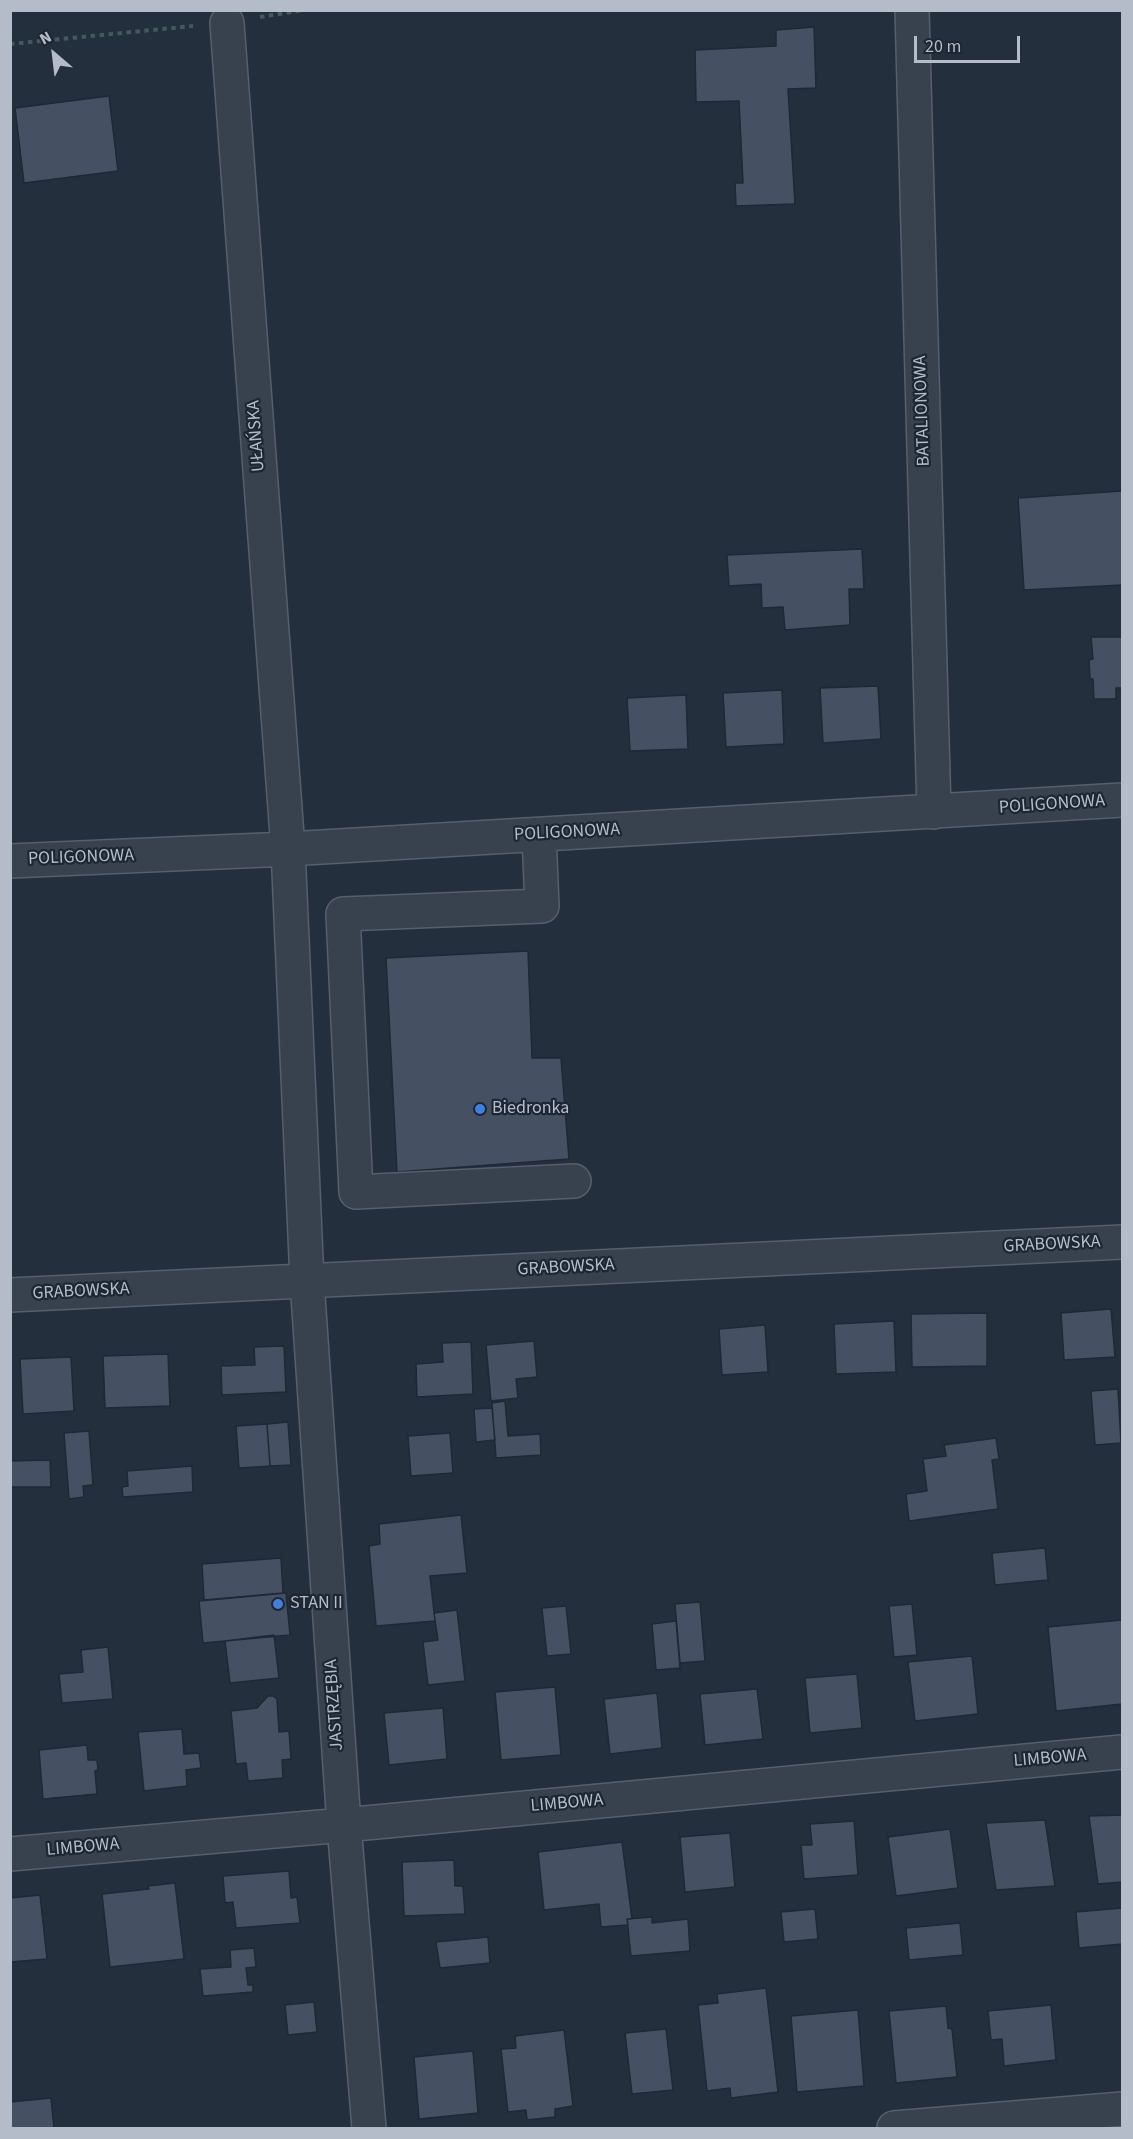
<!DOCTYPE html>
<html>
<head>
<meta charset="utf-8">
<style>
  body { margin:0 }
  #map { position:relative; width:1133px; height:2139px; overflow:hidden; background:#242f3e; font-family:"Source Sans 3",sans-serif }
  canvas { display:block }
  .frame { position:absolute; inset:0; border:12px solid #b4bcc9; pointer-events:none }
  .north { position:absolute; left:24px; top:24px; width:60px; height:60px; -webkit-text-stroke:4px #1d2633; paint-order:stroke; rotate:332deg; font-size:16px; font-weight:700; line-height:24px; text-align:center; color:#b4bcc9 }
  .north::after { content:''; display:block; margin:auto; width:21px; height:27px; background:#b4bcc9; clip-path:polygon(50% 0,100% 100%,50% 72%,0 100%) }
  .scale { position:absolute; left:914px; top:36px; width:106px; height:27px; box-sizing:border-box; border:3px solid #b4bcc9; border-top:0; padding-left:8px; font-size:18px; line-height:21px; white-space:nowrap; color:#b4bcc9; -webkit-text-stroke:4px #1d2633; paint-order:stroke }
</style>
</head>
<body>
<div id="map">
<canvas width="1133" height="2139"></canvas>
<div class="frame"></div>
<div class="north">N</div>
<div class="scale">20 m</div>
</div>
<script>
const ctx = document.querySelector('canvas').getContext('2d');
ctx.lineJoin = 'round';
function paint(path, color) { ctx.fillStyle = color; ctx.fill(path, 'evenodd'); }
const shape = rows => new Path2D(rows.map(r => 'M' + r).join(''));
function strokePath(path, color, width, dash) { ctx.strokeStyle = color; ctx.lineWidth = width; ctx.lineCap = dash ? 'butt' : 'round'; ctx.setLineDash(dash || []); ctx.stroke(path); }
function write(font, color, halo, rows, align = 'center') {
  ctx.font = font + ' "Source Sans 3",sans-serif'; ctx.lineWidth = 4.5; ctx.setLineDash([]); ctx.textBaseline = 'middle'; ctx.strokeStyle = halo; ctx.fillStyle = color; for (const [text, x, y, turn = 0] of rows) {
    ctx.save(); ctx.translate(x, y); ctx.rotate((+turn || 0) * Math.PI / 180); ctx.textAlign = isNaN(turn) ? turn : align; if (halo) ctx.strokeText(text, 0, 0); ctx.fillText(text, 0, 0); ctx.restore();
  }
}
const building = shape([
  [814,27,816,88,788,89,795,204,736,206,735,183,743,183,739,101,696,102,695,50,776,46,776,30,814,27],
  [109,96,118,171,24,183,15,108,109,96],
  [1122,491,1122,585,1024,590,1018,498,1122,491],
  [862,549,864,589,849,589,850,625,785,630,783,607,762,608,761,584,729,586,727,555,862,549],
  [1091,637,1122,637,1122,688,1116,688,1116,699,1094,699,1093,679,1090,679,1089,660,1093,659,1091,637],
  [878,686,881,739,823,743,820,688,878,686],
  [782,690,784,744,726,747,723,693,782,690],
  [686,695,688,749,630,751,627,698,686,695],
  [528,951,532,1058,561,1058,569,1159,397,1172,386,958,528,951],
  [1111,1309,1115,1357,1064,1360,1061,1313,1111,1309],
  [987,1313,987,1366,912,1367,911,1314,987,1313],
  [894,1321,896,1372,836,1374,834,1324,894,1321],
  [765,1325,768,1372,722,1375,719,1329,765,1325],
  [534,1341,537,1377,516,1379,518,1398,491,1401,486,1345,534,1341],
  [471,1342,473,1394,417,1397,416,1364,443,1362,442,1343,471,1342],
  [284,1346,286,1392,222,1395,221,1366,255,1365,254,1347,284,1346],
  [168,1354,170,1406,105,1408,103,1356,168,1354],
  [71,1357,74,1411,23,1414,20,1359,71,1357],
  [1118,1389,1121,1443,1095,1445,1091,1391,1118,1389],
  [505,1401,508,1436,540,1434,541,1455,496,1458,492,1403,505,1401],
  [492,1408,495,1440,476,1442,474,1409,492,1408],
  [288,1422,291,1465,270,1466,267,1424,288,1422],
  [267,1424,270,1466,273,1466,239,1468,236,1426,267,1424],
  [89,1431,93,1485,83,1486,84,1497,69,1499,64,1433,89,1431],
  [450,1433,453,1473,411,1476,408,1436,450,1433],
  [996,1438,999,1459,992,1460,998,1509,909,1521,906,1494,927,1491,923,1459,946,1456,944,1445,996,1438],
  [50,1460,51,1487,10,1487,10,1461,50,1460],
  [192,1466,193,1492,123,1497,122,1487,128,1486,127,1471,192,1466],
  [461,1515,467,1573,430,1576,435,1621,376,1626,369,1546,380,1544,379,1524,461,1515],
  [1045,1548,1048,1580,995,1585,992,1553,1045,1548],
  [281,1558,283,1593,204,1600,202,1564,281,1558],
  [286,1593,290,1635,203,1643,199,1601,286,1593],
  [700,1602,705,1661,680,1663,675,1604,700,1602],
  [912,1604,917,1655,894,1657,889,1606,912,1604],
  [566,1606,571,1654,547,1656,542,1608,566,1606],
  [457,1610,465,1681,428,1685,423,1642,438,1640,434,1613,457,1610],
  [1122,1620,1122,1704,1056,1711,1048,1627,1122,1620],
  [676,1621,680,1668,656,1670,652,1624,676,1621],
  [274,1635,279,1678,230,1683,225,1641,274,1635],
  [108,1647,113,1699,62,1703,59,1674,83,1672,81,1650,108,1647],
  [972,1656,978,1714,915,1721,908,1662,972,1656],
  [857,1674,862,1728,810,1733,805,1678,857,1674],
  [555,1687,561,1755,501,1760,495,1692,555,1687],
  [757,1689,763,1739,705,1745,700,1694,757,1689],
  [657,1693,662,1748,610,1754,604,1699,657,1693],
  [268,1696,273,1696,277,1699,279,1732,289,1731,291,1759,282,1760,283,1778,248,1781,246,1763,236,1764,231,1711,257,1708,268,1696],
  [443,1708,447,1759,389,1765,384,1713,443,1708],
  [182,1729,184,1754,199,1753,201,1768,186,1770,187,1786,144,1791,138,1732,182,1729],
  [87,1745,88,1760,97,1760,98,1770,95,1771,97,1794,43,1799,39,1750,87,1745],
  [1122,1815,1122,1882,1098,1884,1089,1816,1122,1815],
  [1045,1820,1055,1886,996,1890,986,1823,1045,1820],
  [854,1821,858,1875,804,1879,801,1845,812,1845,810,1824,854,1821],
  [950,1829,958,1888,896,1896,888,1837,950,1829],
  [730,1833,735,1887,685,1892,680,1837,730,1833],
  [622,1842,632,1919,627,1919,628,1925,601,1927,599,1904,544,1910,538,1852,622,1842],
  [454,1860,455,1886,463,1886,465,1914,404,1916,402,1862,454,1860],
  [289,1871,291,1898,297,1897,300,1923,236,1928,233,1902,225,1903,223,1876,289,1871],
  [175,1883,184,1959,110,1967,102,1894,149,1889,148,1886,175,1883],
  [40,1895,47,1959,10,1962,10,1898,40,1895],
  [1122,1908,1122,1944,1079,1948,1076,1912,1122,1908],
  [815,1909,818,1939,784,1942,781,1912,815,1909],
  [652,1917,652,1923,688,1919,690,1951,631,1956,627,1919,652,1917],
  [960,1923,963,1955,909,1960,906,1928,960,1923],
  [488,1937,490,1963,440,1968,436,1942,488,1937],
  [254,1948,256,1967,246,1968,248,1985,253,1985,253,1992,203,1996,200,1969,231,1967,230,1950,254,1948],
  [766,1988,778,2092,731,2098,730,2088,707,2091,698,2005,718,2003,717,1994,766,1988],
  [314,2002,317,2032,288,2035,285,2005,314,2002],
  [1051,2005,1056,2060,1004,2066,1002,2039,991,2040,988,2011,1051,2005],
  [946,2006,948,2028,952,2029,957,2077,896,2083,889,2011,946,2006],
  [858,2010,864,2086,797,2092,791,2016,858,2010],
  [666,2029,673,2090,632,2094,625,2033,666,2029],
  [564,2030,573,2106,555,2109,555,2117,527,2120,526,2110,508,2112,501,2049,516,2048,515,2036,564,2030],
  [473,2051,478,2113,419,2119,414,2057,473,2051],
  [51,2098,54,2128,10,2128,10,2102,51,2098]
]);
const path = shape([
  [260,17,304,10],
  [10,44,193,26]
]);
const minor = shape([
  [912,10,934,812],
  [227,23,288,849,307,1281,344,1825,369,2128],
  [539,835,542,906,343,914,356,1192,574,1181],
  [10,861,288,849,1122,800],
  [10,1295,1122,1242],
  [10,1854,344,1825,1122,1752],
  [894,2128,1122,2109]
]);
const markers = [
  [480,1109,6,"#3f7fe0"],
  [278,1604,6,"#3f7fe0"]
];
const streetNames = [
  ["BATALIONOWA",923,411,-92],
  ["UŁAŃSKA",257,436,-94],
  ["POLIGONOWA",1052,805,-4],
  ["POLIGONOWA",567,833,-3],
  ["POLIGONOWA",81,858,-2],
  ["GRABOWSKA",1052,1245,-3],
  ["GRABOWSKA",566,1268,-3],
  ["GRABOWSKA",81,1292,-3],
  ["JASTRZĘBIA",335,1705,-94],
  ["LIMBOWA",1050,1759,-5],
  ["LIMBOWA",567,1804,-5],
  ["LIMBOWA",83,1848,-5]
];
const poiNames = [
  ["Biedronka",492,1109],
  ["STAN II",290,1604]
];
paint(building, '#455162');
strokePath(building, '#1f2835', 1.5);
strokePath(minor, '#565f6c', 36);
strokePath(path, '#44595c', 4, [4.5, 4.5]);
strokePath(minor, '#38414e', 33);
for (const [x, y, r, color] of markers) { const dot = new Path2D(); dot.arc(x, y, r, 0, 2 * Math.PI); ctx.fillStyle = color; ctx.fill(dot); strokePath(dot, '#1d2633', 2); }
write('18px', '#b4bcc9', '#1d2633', streetNames);
write('18px', '#b4bcc9', '#1d2633', poiNames, 'left');
</script>
</body>
</html>
